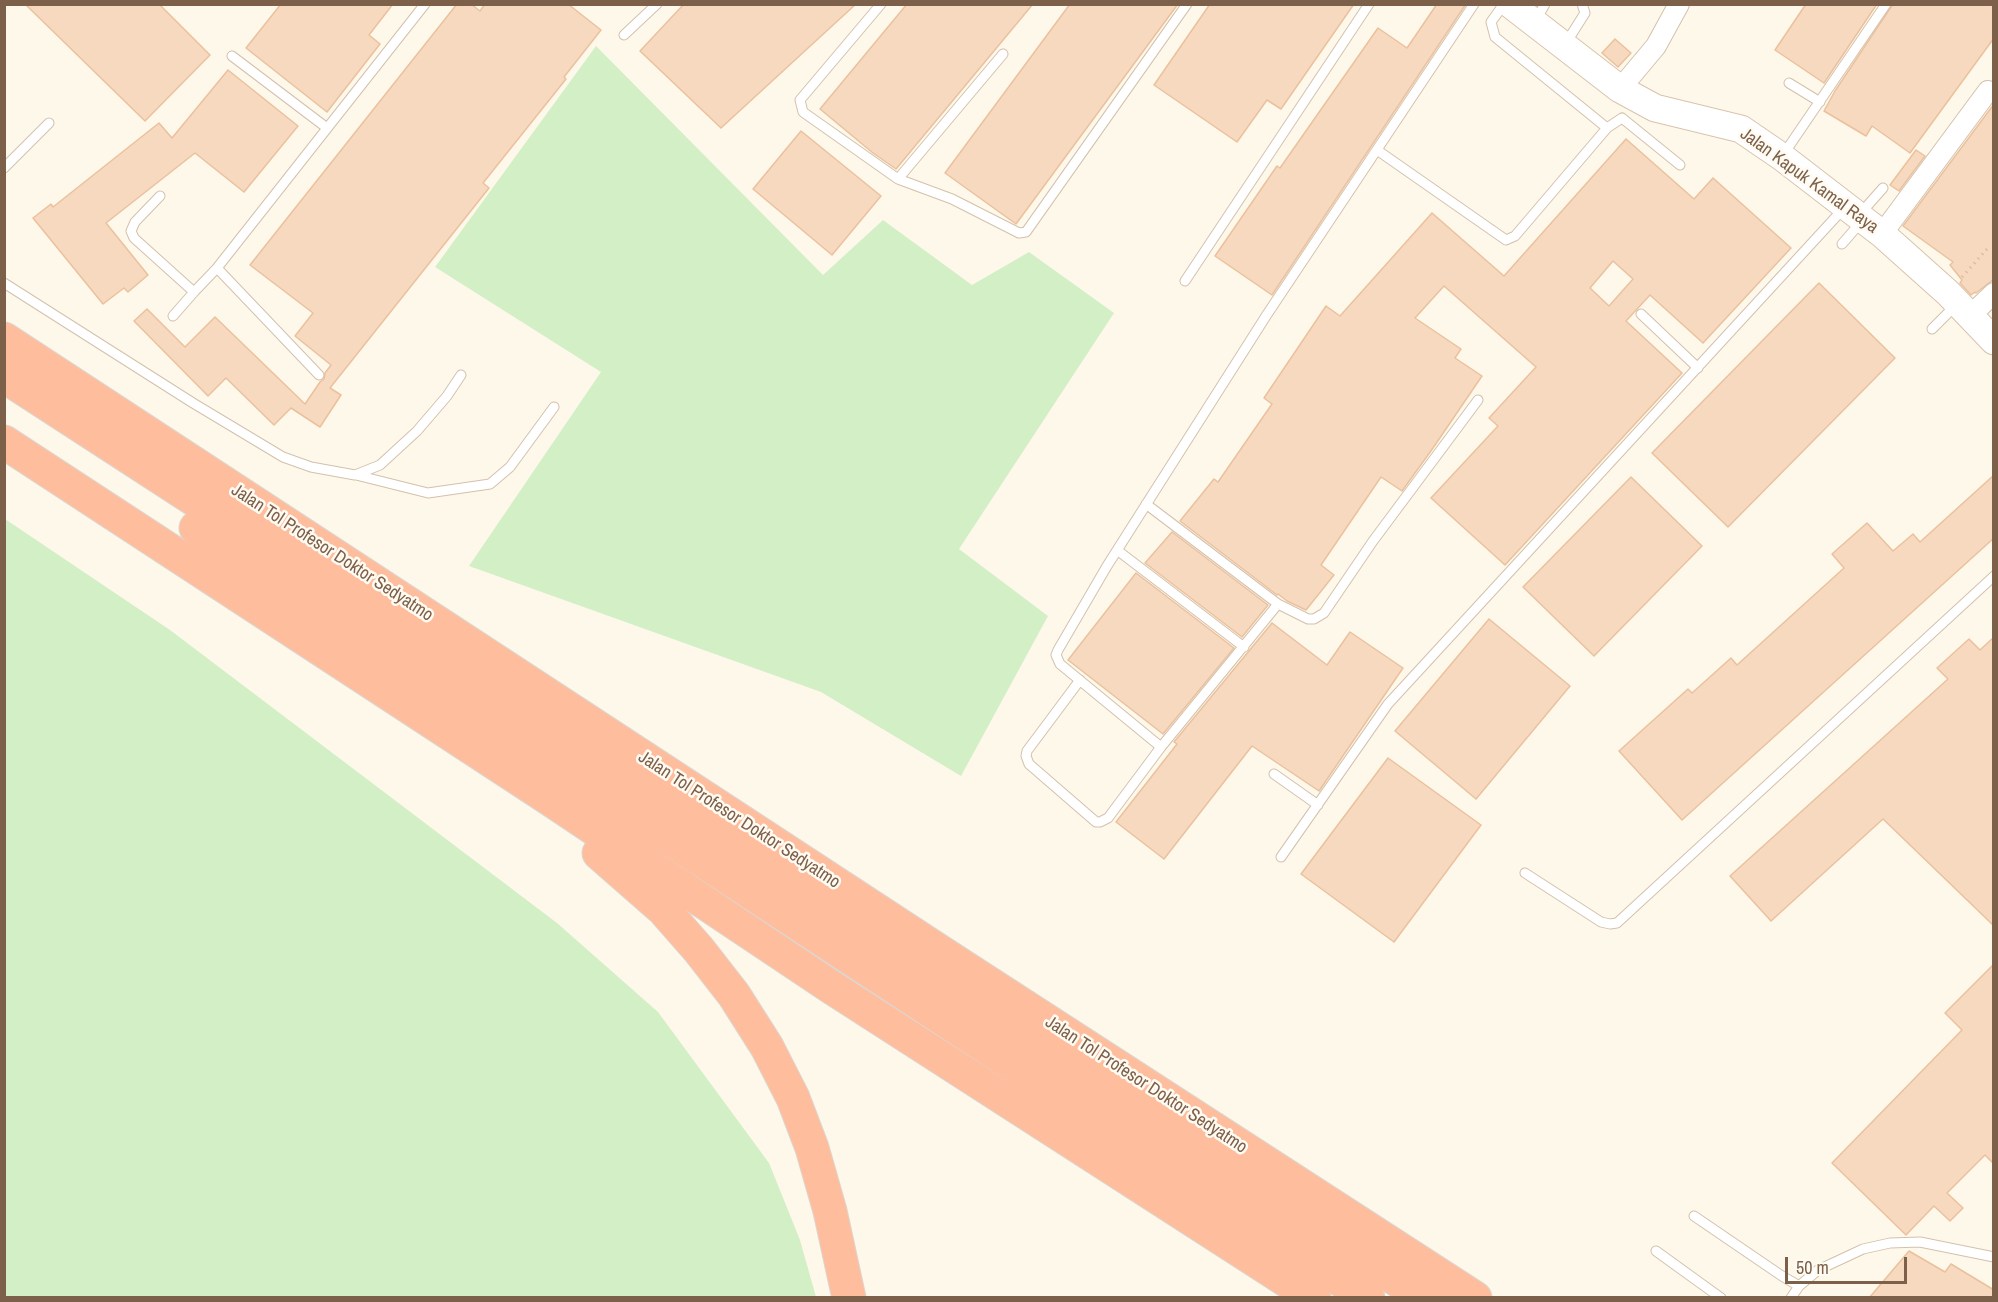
<!DOCTYPE html>
<html>
<head>
<meta charset="utf-8">
<style>
  body { margin:0 }
  #map { position:relative; width:1998px; height:1302px; overflow:hidden; background:#fef8ea; font-family:"Archivo Narrow",sans-serif }
  canvas { display:block }
  .frame { position:absolute; inset:0; border:6px solid #7d6049; pointer-events:none }
  .scale { position:absolute; left:1785px; top:1257px; width:122px; height:27px; box-sizing:border-box; border:3px solid #7d6049; border-top:0; padding-left:8px; font-size:18px; line-height:21px; white-space:nowrap; color:#7d6049; -webkit-text-stroke:4px #fffbf2; paint-order:stroke }
</style>
</head>
<body>
<div id="map">
<canvas width="1998" height="1302"></canvas>
<div class="frame"></div>
<div class="scale">50 m</div>
</div>
<script>
const ctx = document.querySelector('canvas').getContext('2d');
ctx.lineJoin = 'round';
function paint(path, color) { ctx.fillStyle = color; ctx.fill(path, 'evenodd'); }
const shape = rows => new Path2D(rows.map(r => 'M' + r).join(''));
function strokePath(path, color, width, dash) { ctx.strokeStyle = color; ctx.lineWidth = width; ctx.lineCap = dash ? 'butt' : 'round'; ctx.setLineDash(dash || []); ctx.stroke(path); }
function write(font, color, halo, rows, align = 'center') {
  ctx.font = font + ' "Archivo Narrow",sans-serif'; ctx.lineWidth = 5; ctx.setLineDash([]); ctx.textBaseline = 'middle'; ctx.strokeStyle = halo; ctx.fillStyle = color; for (const [text, x, y, turn = 0] of rows) {
    ctx.save(); ctx.translate(x, y); ctx.rotate((+turn || 0) * Math.PI / 180); ctx.textAlign = isNaN(turn) ? turn : align; if (halo) ctx.strokeText(text, 0, 0); ctx.fillText(text, 0, 0); ctx.restore();
  }
}
const green = shape([
  [596,46,823,275,883,220,972,285,1029,252,1114,313,959,549,1048,616,961,776,821,692,469,566,601,372,435,267],
  [5,519,170,630,557,923,658,1012,769,1163,800,1240,816,1297,5,1297]
]);
const building = shape([
  [25,4,159,4,210,55,145,121,25,4],
  [281,4,393,4,369,35,380,44,327,112,246,48,281,4],
  [457,4,471,4,480,11,485,4,568,4,601,30,564,77,566,79,483,183,489,188,330,388,341,395,320,427,291,408,274,425,226,378,208,396,134,321,147,309,185,347,215,317,305,404,320,382,324,379,325,373,331,365,295,336,313,313,250,265,457,4],
  [684,4,856,4,721,128,640,51,684,4],
  [907,4,1033,4,896,169,873,153,820,109,907,4],
  [1070,4,1178,4,1016,224,945,173,1070,4],
  [1210,4,1354,4,1281,109,1267,100,1237,142,1154,85,1210,4],
  [1437,4,1466,4,1272,295,1215,256,1277,166,1280,168,1378,28,1407,48,1437,4],
  [1806,4,1877,4,1824,83,1775,50,1806,4],
  [1893,4,1994,4,1994,38,1910,153,1872,126,1866,136,1824,111,1835,91,1893,4],
  [1615,39,1631,53,1618,67,1602,53,1615,39],
  [228,70,298,126,244,192,195,153,106,223,148,275,128,292,124,288,103,304,33,218,51,204,53,207,159,123,172,138,228,70],
  [1994,104,1994,279,1976,293,1975,292,1971,295,1960,283,1962,280,1950,265,1953,262,1903,226,1994,104],
  [801,131,881,196,832,255,753,189,801,131],
  [1626,139,1694,199,1713,178,1791,248,1703,343,1650,295,1626,321,1682,373,1505,565,1431,498,1498,426,1489,418,1536,367,1444,286,1415,318,1461,349,1455,358,1482,376,1433,448,1402,491,1381,477,1321,565,1334,575,1306,610,1287,601,1278,594,1277,595,1180,521,1214,479,1218,482,1272,404,1264,398,1326,306,1340,316,1432,213,1504,276,1626,139],
  [1613,261,1633,279,1609,306,1590,288,1613,261],
  [1916,150,1925,156,1899,191,1890,185,1916,150],
  [1819,283,1895,358,1728,527,1652,453,1819,283],
  [1994,475,1994,538,1682,820,1619,751,1688,689,1692,693,1731,658,1737,665,1844,568,1832,554,1867,523,1893,551,1913,534,1920,542,1994,475],
  [1631,477,1702,546,1594,656,1523,587,1631,477],
  [1172,532,1268,605,1242,637,1145,563,1172,532],
  [1136,573,1234,648,1163,734,1068,660,1136,573],
  [1489,619,1570,686,1476,799,1395,731,1489,619],
  [1272,623,1327,665,1350,632,1403,668,1319,791,1252,746,1164,859,1116,822,1177,744,1174,742,1272,623],
  [1994,637,1994,926,1883,819,1771,921,1730,876,1948,679,1937,668,1969,639,1980,650,1994,637],
  [1388,758,1481,825,1394,942,1301,874,1388,758],
  [1994,964,1994,1164,1985,1155,1947,1193,1963,1208,1950,1221,1934,1206,1906,1235,1832,1163,1962,1030,1945,1013,1994,964],
  [1909,1251,1945,1272,1951,1264,1994,1290,1994,1298,1869,1298,1909,1251]
]);
const path = shape([
  [1962,277,1987,249]
]);
const lane = shape([
  [881,4,800,100,803,112,898,179,952,199,1019,233,1026,232,1187,4],
  [1504,4,1491,22,1495,37,1607,128],
  [1536,20,1545,4],
  [624,35,657,4],
  [1566,43,1585,13,1582,4],
  [232,56,327,128],
  [1789,83,1820,102],
  [1377,150,1506,240,1515,236,1607,128,1622,118,1680,165],
  [1783,155,1886,4],
  [4,168,49,123],
  [898,179,1003,54],
  [160,196,135,222,131,231,134,238,194,292,217,268],
  [1860,214,1883,188],
  [1842,244,1862,221],
  [1185,281,1369,4],
  [4,283,193,403,283,457,311,467,355,475,380,465,417,431,447,396,461,375],
  [1641,314,1698,368],
  [173,316,194,292],
  [1932,329,1956,305],
  [319,375,217,268,425,4],
  [356,475,428,493,490,484,510,467,554,407],
  [1146,504,1278,604],
  [1117,550,1244,647],
  [1080,680,1027,751,1026,756,1029,764,1096,822,1100,822,1108,818,1161,747,1060,664,1056,655,1058,650,1107,566,1266,316,1474,4],
  [1161,747,1278,604,1308,619,1314,619,1324,613,1373,541,1478,400],
  [1274,774,1318,805],
  [1281,857,1388,704,1845,207],
  [1525,873,1601,922,1610,924,1617,923,1994,576],
  [1694,1216,1782,1276,1799,1286,1818,1270,1863,1249,1890,1243,1920,1242,1994,1257],
  [1656,1251,1721,1298],
  [1791,1298,1799,1286]
]);
const street = shape([
  [1620,89,1656,46,1679,4],
  [1882,234,1988,91],
  [1970,316,1994,293]
]);
const secondary = shape([
  [1510,4,1620,89,1655,108,1741,129,1782,157,1882,234,1948,293,1994,341]
]);
const highway = shape([
  [4,339,942,953,1475,1298],
  [4,376,1425,1298],
  [4,442,550,799,831,987,1314,1298],
  [196,528,1368,1298],
  [599,853,663,909,699,950,734,995,767,1047,793,1098,812,1148,830,1211,849,1298]
]);
const streetNames = [
  ["Jalan Kapuk Kamal Raya",1809,181,36],
  ["Jalan Tol Profesor Doktor Sedyatmo",332,553,33],
  ["Jalan Tol Profesor Doktor Sedyatmo",739,820,33],
  ["Jalan Tol Profesor Doktor Sedyatmo",1146,1085,33]
];
paint(green, '#d3efc6');
paint(building, '#f7d9bf');
strokePath(building, '#ebc19d', 1.5);
strokePath(lane, '#d3c1ad', 11);
strokePath(street, '#d3c1ad', 22);
strokePath(secondary, '#d9c3ad', 29);
strokePath(highway, '#ddd6d0', 35);
strokePath(path, '#ddbda0', 3, [1.5, 4.5]);
strokePath(lane, '#fff', 9);
strokePath(street, '#fff', 20);
strokePath(secondary, '#fff', 27);
strokePath(highway, '#febd9c', 33);
write('18px', '#7d6049', '#fffbf2', streetNames);
</script>
</body>
</html>
